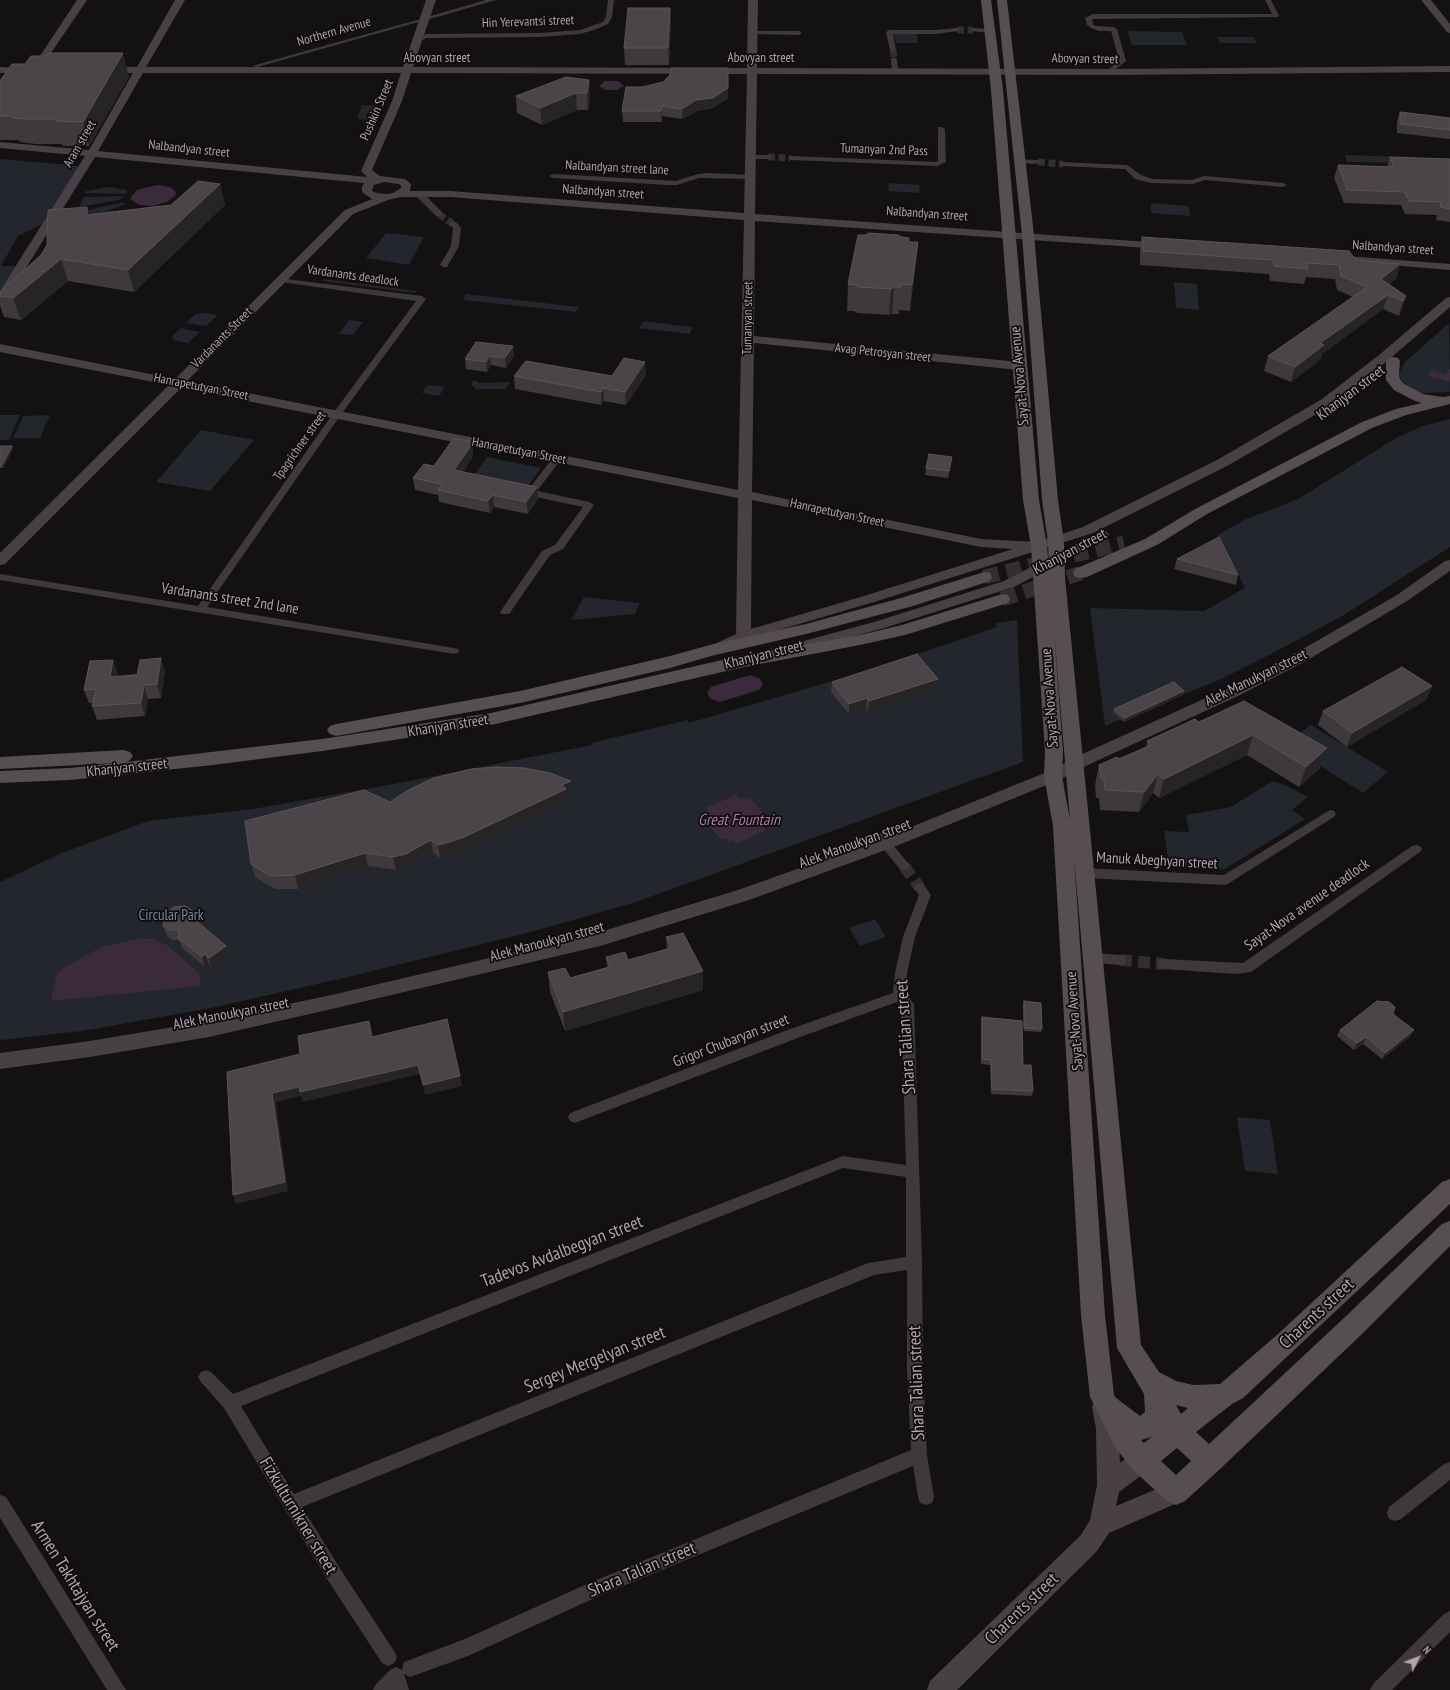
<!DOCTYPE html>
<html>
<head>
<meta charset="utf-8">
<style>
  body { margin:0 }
  #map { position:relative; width:1450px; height:1690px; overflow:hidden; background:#131112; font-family:"PT Sans Narrow",sans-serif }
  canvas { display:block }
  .north { position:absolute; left:1398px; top:1638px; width:40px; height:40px; -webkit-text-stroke:3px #0e0c0d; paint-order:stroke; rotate:48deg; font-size:11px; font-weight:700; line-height:16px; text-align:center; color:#b4a2af }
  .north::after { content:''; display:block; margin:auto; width:14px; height:18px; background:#b4a2af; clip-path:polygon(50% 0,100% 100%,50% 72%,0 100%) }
</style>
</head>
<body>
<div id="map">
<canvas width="1450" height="1690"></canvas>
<div class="north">N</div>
</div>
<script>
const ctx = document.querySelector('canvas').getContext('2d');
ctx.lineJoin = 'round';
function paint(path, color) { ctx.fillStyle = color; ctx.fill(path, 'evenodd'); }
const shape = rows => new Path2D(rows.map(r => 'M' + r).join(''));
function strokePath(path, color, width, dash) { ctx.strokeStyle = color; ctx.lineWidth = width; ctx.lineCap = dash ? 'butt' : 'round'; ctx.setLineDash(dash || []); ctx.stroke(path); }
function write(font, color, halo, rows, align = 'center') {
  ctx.font = font + ' "PT Sans Narrow",sans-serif'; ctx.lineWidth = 3.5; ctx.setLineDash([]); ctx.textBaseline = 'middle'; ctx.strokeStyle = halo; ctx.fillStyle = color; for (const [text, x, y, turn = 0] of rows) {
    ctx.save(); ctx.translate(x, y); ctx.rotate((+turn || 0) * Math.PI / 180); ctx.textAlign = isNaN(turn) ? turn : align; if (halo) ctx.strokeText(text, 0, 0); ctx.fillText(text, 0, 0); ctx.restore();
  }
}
const green = shape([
  [1127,31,1182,32,1187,45,1132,45],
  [894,34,917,34,918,43,896,43],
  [1217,37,1253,37,1257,43,1220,43],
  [362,105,377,106,374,113,367,113,366,116,373,116,371,120,357,119],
  [1345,155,1409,157,1412,163,1347,162],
  [0,159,81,166,41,225,18,236,1,266,16,266,0,292],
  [889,183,920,185,919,193,888,191],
  [108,187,127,190,126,194,85,193,86,191],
  [124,196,120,200,79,207,84,197],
  [123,202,126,204,91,217,89,214,88,210],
  [1151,203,1189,206,1190,216,1151,213],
  [386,233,424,237,409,265,366,258],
  [324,279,417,291,415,293,322,281],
  [1174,282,1197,284,1199,310,1176,308],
  [466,294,579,307,576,312,463,300],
  [204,313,218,315,206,326,186,323,195,314],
  [349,320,363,322,353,335,339,334],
  [644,321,674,325,692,327,690,334,639,328],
  [1449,323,1450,392,1423,393,1410,390,1401,380,1399,374,1405,362],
  [181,328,200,332,188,343,174,340,172,336],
  [472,381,478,381,478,383,511,382,505,389,475,389,475,387,471,386],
  [427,385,445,387,439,396,422,393],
  [0,415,20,415,9,440,0,440],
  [50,415,40,438,13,438,23,416],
  [1450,419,1450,547,1344,615,1273,653,1219,680,1105,726,1090,608,1204,611,1245,588,1218,535,1244,520,1298,499,1398,437,1423,426],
  [201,430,254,440,210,491,156,482],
  [487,457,541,468,529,485,475,474],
  [584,597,640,603,635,614,571,620],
  [1017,620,1023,762,633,903,527,933,344,978,211,1008,82,1031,0,1040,0,882,62,853,148,821,253,809,399,783,592,745,591,743,688,720,689,723,870,670,997,627,996,623],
  [1311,725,1388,772,1363,793,1285,744],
  [1272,781,1287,786,1308,797,1292,810,1305,819,1225,869,1169,866,1164,831,1189,832,1186,815,1231,807],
  [875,919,886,937,860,946,849,928],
  [1237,1117,1270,1120,1278,1174,1245,1171]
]);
const water = shape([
  [605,81,618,81,624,86,617,90,605,90,599,86],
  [157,185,170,187,176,192,175,196,167,202,153,206,139,205,131,200,131,197,137,190],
  [1448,369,1450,369,1450,382,1427,376,1431,370,1446,374],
  [735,795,740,799,743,798,746,800,750,798,768,819,764,821,767,825,763,827,766,830,737,844,733,840,729,842,726,838,721,840,704,819,708,817,705,814,709,811,706,808],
  [139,939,153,939,167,945,198,972,200,976,200,986,51,1001,57,973,65,967,101,947]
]);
const river = shape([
  [750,675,759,678,763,684,759,690,720,702,711,699,707,693,711,687,750,675]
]);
const streetTunnelFar1 = shape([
  [957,30,973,30],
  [893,50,894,59],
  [768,157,791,158],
  [1038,162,1063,164],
  [439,214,453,224]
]);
const streetTunnel = shape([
  [904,866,920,888],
  [1120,960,1164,964]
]);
const primaryTunnel = shape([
  [984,577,1124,543],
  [1002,599,1081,573]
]);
const street = shape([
  [486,0,496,0,430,19,427,17,486,0],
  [608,0,614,0,612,17,608,24,597,29,580,34,540,37,427,38,418,42,415,40,426,34,540,33,580,30,603,22,606,17,608,0],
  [1265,0,1271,0,1279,16,1278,17,1092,19,1093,24,1095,26,1114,27,1117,29,1126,61,1109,74,1107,73,1107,71,1119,60,1111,31,1099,31,1091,28,1087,25,1085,18,1093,14,1272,14,1265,0],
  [417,20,422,21,257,67,252,66,417,20],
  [957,28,959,29,959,31,935,34,893,34,896,50,893,52,890,50,886,32,889,30,935,30,957,28],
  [973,28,990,29,993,31,990,33,971,31,971,29,973,28],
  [752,31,799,31,802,33,799,35,750,34,750,32,752,31],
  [894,57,897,59,898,71,895,73,892,71,891,59,894,57],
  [938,127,941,127,945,129,946,162,937,166,791,160,787,158,791,156,936,162,938,161,938,127],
  [747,155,768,155,772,157,768,159,747,159,747,155],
  [1017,159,1038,160,1042,162,1038,164,1020,163,1017,163,1017,159],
  [1060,162,1127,165,1141,175,1152,179,1192,180,1204,176,1283,183,1287,185,1283,187,1205,180,1193,184,1151,183,1135,179,1125,169,1063,166,1059,164,1060,162],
  [709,173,750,175,754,177,750,179,699,178,677,185,668,185,553,178,549,176,553,174,676,181,698,174,709,173],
  [416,192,422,192,442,212,442,216,436,216,416,196,416,192],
  [450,222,456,222,461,228,459,246,447,267,444,267,440,265,451,246,453,228,449,224,450,222],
  [278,278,422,296,426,299,340,416,207,607,454,648,458,649,459,651,458,653,454,654,0,580,0,574,198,606,334,412,416,301,281,282,277,280,278,278],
  [557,455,562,458,537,491,589,502,594,505,563,549,550,555,509,614,501,614,500,612,542,551,555,545,583,507,531,496,526,493,554,456,557,455],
  [1330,810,1334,811,1336,814,1334,817,1226,885,1084,878,1080,876,1078,873,1080,870,1084,868,1224,875,1330,810],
  [880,833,884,834,908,863,910,866,908,869,904,870,900,869,876,840,874,837,876,834,880,833],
  [1416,845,1420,846,1422,849,1420,852,1251,972,1235,974,1164,969,1159,968,1158,964,1159,960,1164,959,1243,963,1412,846,1416,845],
  [920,883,924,885,931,895,915,937,907,973,906,994,914,1004,922,1262,923,1369,927,1455,934,1497,932,1503,926,1505,920,1503,918,1497,913,1466,599,1596,468,1656,410,1677,404,1674,409,1690,373,1690,376,1684,390,1670,396,1667,402,1670,404,1662,465,1639,587,1584,911,1450,907,1369,907,1270,874,1275,302,1507,341,1570,394,1651,397,1657,394,1663,388,1666,382,1663,329,1582,224,1408,201,1382,198,1377,201,1372,206,1370,211,1372,233,1394,843,1156,906,1165,901,1006,897,1002,803,1036,580,1121,575,1123,570,1121,568,1117,570,1113,793,1028,893,993,895,973,903,937,919,895,914,888,916,885,920,883],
  [843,1168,906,1177,906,1257,868,1263,294,1494,241,1406,843,1168],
  [1094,953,1120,955,1125,956,1126,960,1125,964,1120,965,1094,963,1089,962,1088,958,1089,954,1094,953],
  [1450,1462,1450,1480,1401,1519,1395,1521,1389,1519,1387,1513,1389,1507,1444,1464,1450,1462],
  [0,1495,6,1497,126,1690,107,1690,0,1518,0,1495],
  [1450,1611,1450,1632,1392,1690,1370,1690,1373,1684,1444,1614,1450,1611]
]);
const secondary = shape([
  [77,0,87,0,38,72,0,73,0,67,32,68,77,0],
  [175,0,185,0,146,67,403,67,426,0,436,0,413,67,747,68,748,0,758,0,757,68,1109,69,1450,66,1450,72,1109,75,757,74,755,214,1163,243,1167,244,1169,246,1167,248,1163,249,755,221,754,336,1019,362,1023,363,1025,366,1023,369,1019,370,754,343,752,492,981,539,1037,542,1083,527,1217,460,1322,399,1379,355,1446,298,1450,297,1450,307,1387,361,1332,405,1227,466,1093,533,874,602,748,639,715,654,710,652,707,649,710,646,736,634,738,498,181,388,5,564,0,565,0,553,169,385,0,352,0,344,175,379,345,210,372,199,362,192,362,187,364,183,95,157,6,300,4,303,0,304,0,291,85,156,0,148,0,142,89,150,133,73,104,73,99,70,104,67,137,67,175,0],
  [143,73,401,73,392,101,361,171,367,177,98,151,143,73],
  [411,73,747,74,744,213,450,191,410,191,411,184,405,179,380,176,372,170,402,101,411,73],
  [384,182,398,184,401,185,401,188,393,193,386,194,377,193,372,191,374,185,384,182],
  [401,197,450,197,744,220,738,490,187,381,353,214,388,200,401,197],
  [752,500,981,547,1013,549,864,596,751,629,752,500],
  [1421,0,1431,0,1450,24,1450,33,1447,32,1421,0],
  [1333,255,1450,264,1450,270,1329,260,1327,258,1329,256,1333,255],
  [1102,531,1107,532,1109,535,1107,538,1014,587,884,628,783,656,778,654,775,651,778,648,874,622,1004,581,1102,531],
  [1450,560,1450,571,1407,601,1304,662,1238,696,1090,764,1059,780,891,848,749,900,600,946,336,1008,209,1037,90,1057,0,1069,0,1053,90,1041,209,1021,336,994,600,932,738,890,879,840,1047,772,1078,756,1228,688,1294,654,1397,595,1445,561,1450,560],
  [1103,1396,1111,1399,1114,1407,1118,1429,1120,1463,1134,1453,1142,1450,1150,1453,1153,1461,1150,1469,1119,1492,1116,1506,1176,1481,1184,1484,1188,1492,1184,1500,1109,1533,1097,1551,957,1690,927,1690,930,1681,1081,1535,1090,1520,1097,1485,1096,1429,1092,1407,1095,1399,1103,1396]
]);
const primary = shape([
  [981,0,991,0,1003,90,1039,500,1047,546,1049,569,1048,542,1042,500,1022,235,997,0,1007,0,1034,235,1058,500,1064,542,1065,578,1141,1345,1159,1372,1176,1381,1193,1385,1220,1384,1278,1334,1442,1182,1450,1179,1450,1204,1243,1398,1232,1404,1196,1432,1209,1444,1344,1318,1442,1224,1450,1221,1450,1246,1362,1334,1219,1470,1185,1501,1176,1505,1167,1501,1133,1470,1115,1447,1090,1397,1081,1315,1053,826,1044,776,1045,751,1031,546,1023,500,991,90,981,0],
  [1054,632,1070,820,1062,776,1063,751,1054,632],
  [1074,857,1117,1348,1144,1394,1145,1412,1140,1416,1116,1398,1114,1395,1105,1315,1074,857],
  [1176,1405,1188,1408,1181,1414,1176,1405],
  [1152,1437,1144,1443,1141,1440,1148,1438,1152,1437],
  [1177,1448,1191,1461,1176,1475,1161,1461,1177,1448],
  [1393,357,1398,358,1400,361,1399,375,1400,379,1404,384,1423,394,1443,397,1450,396,1450,404,1406,415,1372,428,1207,514,1157,545,1087,577,1081,578,1075,577,1073,573,1075,569,1145,539,1197,508,1362,422,1396,409,1422,403,1415,401,1394,390,1386,380,1386,361,1388,358,1393,357],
  [984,572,990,573,992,577,990,581,913,606,806,634,711,656,670,668,520,703,336,736,330,734,327,730,330,726,336,724,520,691,670,656,710,645,806,624,901,598,984,572],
  [1002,594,1008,595,1010,599,1008,603,905,635,860,645,744,667,491,725,322,751,213,765,70,780,0,783,0,771,70,768,117,763,0,769,0,757,124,750,130,752,133,756,130,760,126,762,322,739,491,713,744,655,860,635,902,625,1002,594]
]);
const wall = shape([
  [670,8,671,24,669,65,625,65,624,48],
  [129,77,89,146,63,146,62,144,36,144,20,142,19,140,0,140,0,81],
  [589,80,590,97,588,110,577,110,542,125,517,113,516,96],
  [642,87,728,98,713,108,697,111,682,119,662,116,662,122,623,122,622,111],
  [1400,112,1450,118,1450,139,1397,133,1397,121],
  [1390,157,1450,159,1450,222,1436,220,1437,215,1405,214,1401,205,1344,203,1334,178,1338,165,1387,167],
  [220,184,225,205,134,292,68,281,21,320,4,317,0,305,0,292,41,255,87,207,89,214,171,205],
  [1142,237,1400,264,1396,279,1389,284,1406,296,1401,310,1399,316,1383,309,1322,354,1320,360,1291,382,1264,371,1268,356,1353,297,1337,290,1335,279,1306,277,1304,284,1270,281,1269,274,1140,265,1140,251],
  [909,242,918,242,915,268,910,311,899,310,899,314,892,314,889,315,857,313,854,311,847,311,848,284],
  [513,346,514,356,506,368,491,365,487,372,466,369,465,359],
  [646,375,626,405,604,401,601,405,515,389,514,376,612,376],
  [470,444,472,444,473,456,463,472,537,487,538,499,528,514,494,507,490,513,439,502,438,495,415,490,413,478],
  [0,446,12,446,13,449,3,468,0,468],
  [952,457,948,478,925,475,926,468],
  [1177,559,1238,575,1236,585,1174,569],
  [165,671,161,698,148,699,145,716,97,720,92,706,93,703,89,703,84,690,118,673,117,676],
  [832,682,936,689,868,711,866,708,849,714,831,692],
  [1432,686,1426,700,1347,747,1318,725,1323,711],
  [1184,691,1183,695,1124,722,1113,712,1114,709],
  [1244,701,1320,768,1299,787,1247,755,1159,798,1153,793,1139,812,1100,810,1099,798,1096,798,1095,785,1099,765,1119,759,1146,747,1147,741,1199,722],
  [571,781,572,794,567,796,568,803,466,850,452,856,440,858,433,853,409,867,396,870,368,866,298,889,275,889,255,877,251,864,390,802],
  [193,911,196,921,226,946,229,956,212,968,209,964,205,967,182,948,179,940,172,940,167,936,163,926],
  [666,937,703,990,565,1031,550,992,548,972,570,978,607,967,606,957,628,960,667,949],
  [1024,1001,1042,1029,1041,1032,1024,1031,1023,1005],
  [1393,1014,1410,1037,1382,1059,1363,1044,1354,1050,1337,1036,1340,1030],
  [982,1017,1023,1065,1033,1091,1032,1096,991,1094,990,1065,981,1064,981,1022]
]);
const shadedWall = shape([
  [670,8,671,24,669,65,668,48],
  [123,53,129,77,89,146,83,122],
  [589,80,590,97,588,110,587,93],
  [728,88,728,98,713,108,697,111,682,119,682,109,696,100],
  [576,93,577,110,542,125,540,108],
  [662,106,662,122,661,111],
  [220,184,225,205,134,292,128,270],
  [87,207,93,229,87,215],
  [918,242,915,268,910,311,912,285],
  [61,259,68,281,21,320,13,298],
  [1400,264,1396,279,1377,294,1381,279],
  [894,287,892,314,889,315,891,289],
  [1388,295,1383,309,1322,354,1320,360,1291,382,1295,367,1320,343],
  [1406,296,1401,310,1399,316,1403,301],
  [513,346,514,356,506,368,505,358],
  [490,356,491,365,487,372,486,362],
  [645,362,646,375,626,405,625,392],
  [603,388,604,401,601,405,601,392],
  [470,441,470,446,472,444,473,456,456,482,454,470],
  [12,446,13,449,3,468,2,465],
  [537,487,538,499,528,514,526,502],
  [493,495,494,507,490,513,488,501],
  [161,658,165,671,161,698,157,684],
  [113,660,118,673,114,690,110,677],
  [938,679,936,689,868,711,869,701],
  [144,685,148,699,145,716,141,703],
  [1432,686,1426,700,1347,747,1352,733],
  [1184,691,1183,695,1124,722,1125,718],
  [867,698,866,708,849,714,849,704],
  [1253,735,1247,755,1159,798,1164,779],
  [1327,748,1320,768,1299,787,1306,767],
  [1158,774,1153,793,1139,812,1144,792],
  [571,781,572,794,567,796,568,803,466,850,452,856,440,858,438,845],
  [431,840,433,853,409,867,396,870,393,857],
  [365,853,368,866,298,889,295,875],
  [193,911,196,921,192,917],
  [226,946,229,956,212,968,209,958],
  [205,954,209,964,205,967,202,957],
  [703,971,703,990,565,1031,563,1012],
  [1414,1030,1410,1037,1382,1059,1385,1053],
  [1366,1037,1363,1044,1354,1050,1357,1043],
  [418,1065,420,1074,303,1102,301,1096,276,1102,288,1191,236,1204,233,1195,272,1093,299,1087],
  [460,1076,462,1086,425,1095,423,1085]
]);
const building = shape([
  [628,8,670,8,668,48,624,48,628,8],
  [48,53,123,53,83,122,56,121,57,119,28,119,12,118,13,116,0,116,0,81,12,64,25,64,31,56,46,56,48,53],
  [672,68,728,68,728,88,713,98,696,100,682,109,662,106,661,111,622,111,626,87,642,87,663,82,670,75,672,68],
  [566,77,589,80,587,93,576,93,540,108,516,96,566,77],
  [1400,112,1450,118,1450,130,1400,124,1400,112],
  [1390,157,1450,159,1450,209,1440,207,1441,202,1409,201,1405,192,1347,190,1338,165,1394,167,1390,157],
  [198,181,220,184,128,270,61,259,13,298,0,296,0,292,41,255,47,245,48,210,87,207,87,215,171,205,198,181],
  [869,233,898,235,902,237,909,238,909,242,918,242,912,285,901,284,901,287,894,287,891,289,858,287,856,285,848,284,858,235,865,235,869,233],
  [1142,237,1349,251,1356,260,1400,264,1381,279,1406,296,1403,301,1388,295,1320,343,1324,345,1295,367,1268,356,1367,287,1341,276,1339,265,1307,263,1308,269,1274,266,1273,260,1143,251,1142,237],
  [476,342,513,346,505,358,490,356,486,362,465,359,476,342],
  [624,358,645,362,625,392,603,388,601,392,514,376,526,361,612,376,624,358],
  [453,439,470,441,468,444,472,444,454,470,537,487,526,502,493,495,488,501,438,490,442,484,413,478,424,464,434,466,453,439],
  [0,446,12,446,2,465,0,465,0,446],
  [929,454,952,457,949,471,926,468,929,454],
  [1219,537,1238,575,1177,559,1219,537],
  [917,654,938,679,869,701,867,698,849,704,832,682,917,654],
  [161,658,157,684,144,685,141,703,92,706,96,689,84,690,90,661,113,660,110,677,137,675,140,660,161,658],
  [1402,667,1432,686,1352,733,1323,711,1402,667],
  [1174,682,1184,691,1125,718,1114,709,1174,682],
  [1244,701,1327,748,1306,767,1253,735,1164,779,1158,774,1144,792,1105,790,1104,779,1101,778,1099,765,1117,757,1119,759,1151,745,1147,741,1195,719,1199,722,1244,701],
  [496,767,525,768,550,773,571,781,562,785,566,789,464,837,450,842,438,845,431,840,406,854,393,857,365,853,295,875,271,876,251,864,245,821,364,790,390,802,410,789,434,778,471,769,496,767],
  [185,906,193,911,192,917,226,946,209,958,205,954,202,957,178,938,179,930,169,930,163,926,165,914,174,907,185,906],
  [683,933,703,971,563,1012,548,972,565,968,570,978,610,967,606,957,625,952,628,960,671,948,666,937,683,933],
  [1024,1001,1041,1003,1042,1029,1024,1028,1024,1001],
  [1377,1001,1389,1002,1395,1007,1393,1014,1414,1030,1385,1053,1366,1037,1357,1043,1340,1030,1377,1001],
  [982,1017,1022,1021,1023,1065,1031,1065,1033,1091,992,1089,991,1060,982,1059,982,1017],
  [447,1019,460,1076,423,1085,418,1065,300,1092,299,1087,272,1093,285,1182,233,1195,227,1072,300,1054,298,1036,369,1021,372,1037,447,1019]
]);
const farStreetnames = [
  ["Hin Yerevantsi street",528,22,-2],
  ["Northern Avenue",334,32,-16],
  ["Abovyan street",437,58],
  ["Abovyan street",761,58],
  ["Abovyan street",1085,59,1],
  ["Pushkin Street",377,110,-67],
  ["Aram street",80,144,-60],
  ["Nalbandyan street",189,149,6],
  ["Tumanyan 2nd Pass",884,150,2],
  ["Nalbandyan street lane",617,168,3],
  ["Nalbandyan street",603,192,4],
  ["Nalbandyan street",927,214,4],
  ["Nalbandyan street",1393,248,4],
  ["Vardanants deadlock",353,276,8],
  ["Tumanyan street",748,318,-89],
  ["Vardanants Street",222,338,-45],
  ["Avag Petrosyan street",883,353,6],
  ["Hanrapetutyan Street",201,387,11],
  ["Tpagrichner street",300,446,-55],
  ["Hanrapetutyan Street",519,451,11],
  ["Hanrapetutyan Street",837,513,12]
];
const streetNames = [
  ["Sayat-Nova Avenue",1020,376,-95],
  ["Khanjyan street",1351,393,-37],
  ["Khanjyan street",1070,552,-28],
  ["Vardanants street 2nd lane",230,599,9],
  ["Khanjyan street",764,655,-14],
  ["Alek Manukyan street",1256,678,-26],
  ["Sayat-Nova Avenue",1050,698,-94],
  ["Khanjyan street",448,726,-9],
  ["Khanjyan street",127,768,-6],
  ["Alek Manoukyan street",855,844,-20],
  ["Manuk Abeghyan street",1157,861,3],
  ["Sayat-Nova avenue deadlock",1307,905,-35],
  ["Alek Manoukyan street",547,942,-15],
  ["Alek Manoukyan street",231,1014,-11],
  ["Sayat-Nova Avenue",1075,1021,-94],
  ["Grigor Chubaryan street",731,1041,-21]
];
const parkNames = [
  ["Circular Park",171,916]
];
const waterNames = [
  ["Great Fountain",739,820]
];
const nearStreetnames = [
  ["Shara Talian street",906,1037,-94],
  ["Tadevos Avdalbegyan street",562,1252,-21],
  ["Charents street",1317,1314,-43],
  ["Sergey Mergelyan street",595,1360,-22],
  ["Shara Talian street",917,1383,-92],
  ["Fizkulturnikner street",298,1516,59],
  ["Shara Talian street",642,1570,-23],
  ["Armen Takhtajyan street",75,1586,58],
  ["Charents street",1022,1609,-44]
];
paint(green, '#23262d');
paint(water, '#3b2a3b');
paint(river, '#3b2a3b');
strokePath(streetTunnelFar1, '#332e31', 7, [7, 3.5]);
strokePath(streetTunnel, '#332e31', 12, [12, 6]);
strokePath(primaryTunnel, '#332e31', 15, [15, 8]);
paint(street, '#3f393c');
paint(secondary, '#484045');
paint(primary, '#574e53');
paint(wall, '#3e393c');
paint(shadedWall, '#272426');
paint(building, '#4b4448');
strokePath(building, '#5b5358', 1);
write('13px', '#b4a2af', '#0e0c0d', farStreetnames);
write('15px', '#b4a2af', '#0e0c0d', streetNames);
write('15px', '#7885a0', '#0e0c0d', parkNames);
write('italic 16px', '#b177ad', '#0e0c0d', waterNames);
write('18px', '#b4a2af', '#0e0c0d', nearStreetnames);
</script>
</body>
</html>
